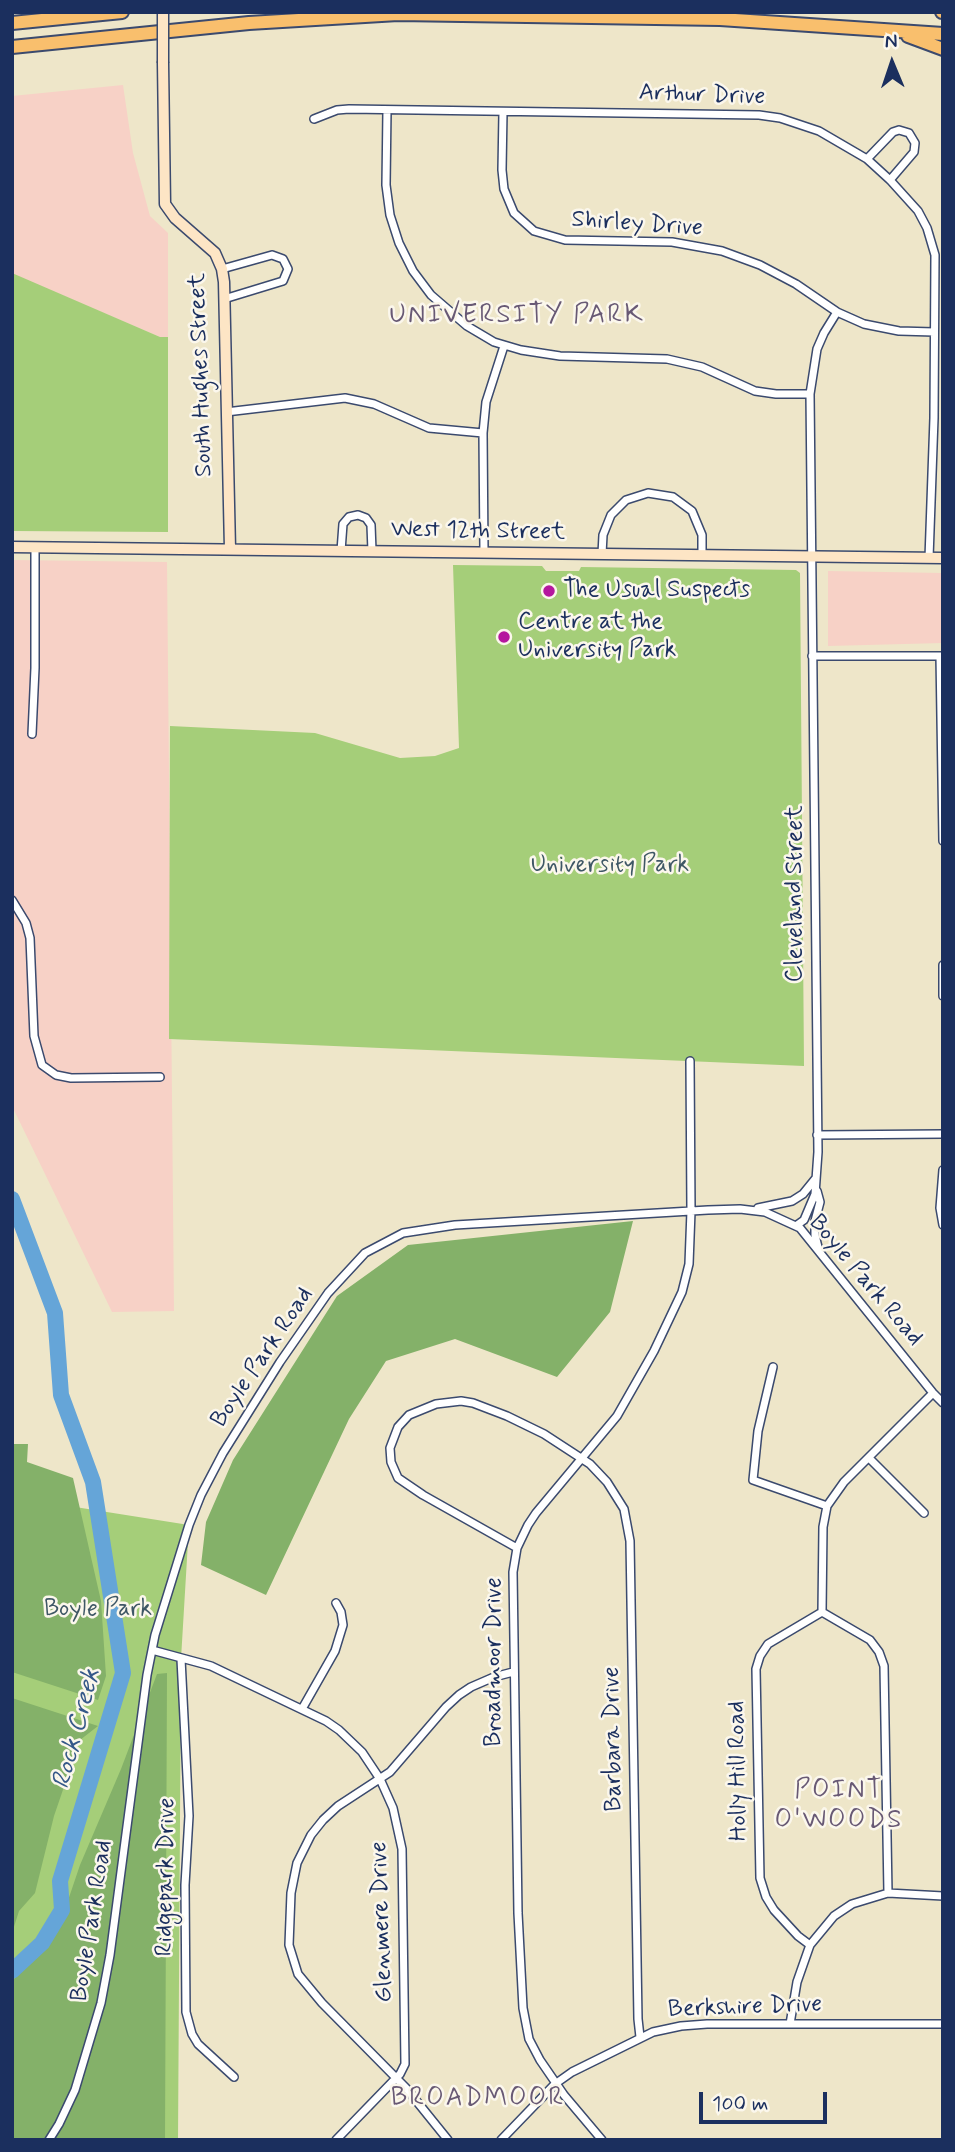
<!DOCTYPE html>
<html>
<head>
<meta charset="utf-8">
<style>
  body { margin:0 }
  #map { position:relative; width:955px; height:2152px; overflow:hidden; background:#eee6c9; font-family:Mynerve,sans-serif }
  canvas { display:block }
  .frame { position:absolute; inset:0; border:14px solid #1b2f5e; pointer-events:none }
  .north { position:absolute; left:857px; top:28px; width:70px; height:70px; -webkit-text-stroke:5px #fbf7ec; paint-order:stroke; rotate:358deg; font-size:19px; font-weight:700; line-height:28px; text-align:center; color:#1b2f5e }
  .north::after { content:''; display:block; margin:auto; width:24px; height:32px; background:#1b2f5e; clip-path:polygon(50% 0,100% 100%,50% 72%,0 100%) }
  .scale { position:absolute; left:699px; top:2092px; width:128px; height:32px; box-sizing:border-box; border:4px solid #1b2f5e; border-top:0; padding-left:9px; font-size:21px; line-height:24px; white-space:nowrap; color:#1b2f5e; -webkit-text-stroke:5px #fbf7ec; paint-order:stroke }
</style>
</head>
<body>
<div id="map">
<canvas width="955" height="2152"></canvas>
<div class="frame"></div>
<div class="north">N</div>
<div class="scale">100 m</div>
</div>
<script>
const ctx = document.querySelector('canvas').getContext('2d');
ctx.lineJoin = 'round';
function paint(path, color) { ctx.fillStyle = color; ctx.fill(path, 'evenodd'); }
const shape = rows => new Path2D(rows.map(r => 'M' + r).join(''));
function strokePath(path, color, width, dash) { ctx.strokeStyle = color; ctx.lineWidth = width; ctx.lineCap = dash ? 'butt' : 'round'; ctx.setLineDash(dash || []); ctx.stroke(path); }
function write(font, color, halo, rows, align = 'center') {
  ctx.font = font + ' Mynerve,sans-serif'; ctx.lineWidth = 5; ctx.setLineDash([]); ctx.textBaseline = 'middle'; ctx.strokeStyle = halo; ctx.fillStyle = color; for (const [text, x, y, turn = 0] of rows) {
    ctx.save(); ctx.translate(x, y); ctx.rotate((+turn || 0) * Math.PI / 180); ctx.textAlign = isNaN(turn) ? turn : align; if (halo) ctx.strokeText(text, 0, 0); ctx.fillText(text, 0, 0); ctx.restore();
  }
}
const built = shape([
  [123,85,133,153,150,216,168,233,168,337,160,337,12,274,12,96],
  [12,560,167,562,174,1311,112,1312,12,1106],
  [828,571,943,573,943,643,828,646]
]);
const green = shape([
  [12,273,160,337,168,337,168,532,12,531],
  [453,565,542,566,546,571,579,571,581,567,796,570,800,573,804,1066,169,1039,170,726,315,733,400,758,435,756,459,748],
  [12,1497,189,1525,181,1659,178,2140,12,2140]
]);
const forest = shape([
  [633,1221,610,1312,557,1377,455,1339,386,1361,349,1419,266,1595,201,1565,206,1522,233,1460,337,1296,408,1245],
  [12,1444,28,1444,27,1462,73,1478,101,1601,106,1676,98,1700,12,1672],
  [167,1673,165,2140,12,2140,12,1981,57,1933,80,1865,121,1769,157,1674],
  [12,1698,98,1726,80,1740,54,1816,35,1893,19,1911,12,1933]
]);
const river = shape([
  [12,1199,55,1313,61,1395,93,1482,123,1673,60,1881,62,1910,42,1943,12,1971]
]);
const street = shape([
  [387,110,386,185,390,215,399,243,413,271,431,295,467,326,494,342,521,350,560,356,667,359,702,367,755,391,776,394,810,394],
  [503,112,502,170,504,189,514,213,534,231,565,240,672,242,722,251,760,265,796,284,837,312,864,324,899,331,934,332],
  [314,119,337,110,349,109,759,115,780,118,819,131,867,159,890,180,918,211,927,228,935,255,934,418,929,558],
  [867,159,893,132,899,130,909,133,915,143,914,152,890,180],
  [222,269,272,255,283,259,288,269,283,281,224,299],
  [226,412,345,398,374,404,429,428,483,433],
  [341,551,343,524,349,517,358,515,366,518,371,525,372,551],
  [484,552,483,433,486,402,504,346],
  [602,554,603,535,611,515,626,500,648,493,673,497,692,511,702,535,702,555],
  [812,656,942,656],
  [940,656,943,841],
  [32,734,35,668,35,548],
  [12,900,26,923,30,938,34,1036,42,1065,56,1075,71,1078,160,1077],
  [943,965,943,996],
  [817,1135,943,1134],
  [943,1170,940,1208,943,1225],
  [817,1191,820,1202,815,1221,815,1235,819,1251],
  [758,1208,792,1201,803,1194,816,1178],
  [797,1225,804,1220,815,1194,818,1152,810,394,817,349,824,333,837,312],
  [773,1367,758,1431,753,1480,827,1506],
  [870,1459,924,1513],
  [517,1548,423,1495,398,1478,391,1462,390,1448,398,1427,409,1415,436,1404,461,1401,473,1403,507,1416,544,1434,590,1464,607,1482,624,1509,630,1541,638,2019,640,2037],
  [822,1612,870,1640,879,1652,884,1666,888,1893],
  [822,1612,823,1527,827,1506,844,1482,933,1393],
  [152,1650,211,1666,326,1721,339,1730,362,1752,380,1779,393,1808,402,1849,405,2064,400,2074,336,2140],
  [181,1659,189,1816,185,1885,186,2012,192,2034,198,2044,234,2077],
  [302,1709,335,1651,343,1625,341,1612,336,1603],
  [810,1945,798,1936,774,1910,766,1897,760,1878,756,1669,760,1656,768,1644,822,1612],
  [790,2024,797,1982,810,1945,834,1916,852,1904,888,1893,943,1896],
  [49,2140,59,2124,75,2090,101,2003,110,1955,147,1675,155,1635,189,1525,201,1495,223,1453,280,1362,328,1293,365,1253,403,1233,455,1225,708,1210,740,1209,765,1212,800,1228,933,1393,943,1403],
  [448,2140,406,2088,322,2003,298,1974,289,1945,291,1893,297,1863,311,1835,323,1820,338,1806,390,1772,446,1707,459,1695,471,1687,494,1677,513,1672],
  [501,2140,555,2084,572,2072,653,2032,681,2026,707,2024,943,2024],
  [602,2140,564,2095,540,2060,529,2039,523,2008,518,1913,513,1572,517,1548,528,1525,536,1513,617,1416,654,1351,682,1292,689,1264,691,1211,690,1061]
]);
const secondary = shape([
  [163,63,165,204,175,218,215,253,222,269,224,282,230,549],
  [12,547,943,558]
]);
const highway = shape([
  [942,12,943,12],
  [12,23,122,12],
  [908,36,943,49],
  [12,47,249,23,398,14,720,19,943,34]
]);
const secondaryBridge = shape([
  [163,12,163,63]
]);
const markers = [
  [549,591,7,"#b5179e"],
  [504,637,7,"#b5179e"]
];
const streetNames = [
  ["Arthur Drive",702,96,2],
  ["Shirley Drive",637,225,4],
  ["South Hughes Street",202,375,-92],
  ["West 12th Street",478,532,1],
  ["Cleveland Street",796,894,-90],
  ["Boyle Park Road",865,1281,50],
  ["Boyle Park Road",263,1358,-56],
  ["Broadmoor Drive",495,1662,-90],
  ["Barbara Drive",614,1739,-91],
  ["Holly Hill Road",739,1771,-91],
  ["Ridgepark Drive",167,1877,-89],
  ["Boyle Park Road",93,1921,-81],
  ["Glenmere Drive",383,1922,-92],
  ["Berkshire Drive",745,2008,-2]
];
const poiNames = [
  ["The Usual Suspects",563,591],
  ["Centre at the",518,623],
  ["University Park",518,651]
];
const parkNames = [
  ["University Park",610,866],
  ["Boyle Park",98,1610]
];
const neighbourhoodNames = [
  ["UNIVERSITY PARK",517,317],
  ["POINT",839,1792],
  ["O'WOODS",839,1822],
  ["BROADMOOR",478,2100]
];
const waterNames = [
  ["Rock Creek",78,1729,-75]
];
paint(built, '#f7d1c6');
paint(green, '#a5ce79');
paint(forest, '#84b169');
strokePath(river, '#65a5d8', 16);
strokePath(street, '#3b4a6e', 10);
strokePath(secondary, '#3b4a6e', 13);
strokePath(highway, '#3b4a6e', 16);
strokePath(street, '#fff', 7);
strokePath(secondary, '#fde5c5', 10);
strokePath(highway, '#f9bf6d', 12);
strokePath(secondaryBridge, '#3b4a6e', 13, []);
strokePath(secondaryBridge, '#fde5c5', 10);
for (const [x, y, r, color] of markers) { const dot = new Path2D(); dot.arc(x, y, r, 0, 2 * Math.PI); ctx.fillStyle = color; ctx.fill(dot); strokePath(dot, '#fbf7ec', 2.5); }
write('24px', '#1b2f5e', '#fbf7ec', streetNames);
write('24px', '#1b2f5e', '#fbf7ec', poiNames, 'left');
write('24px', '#3e5765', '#fbf7ec', parkNames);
ctx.letterSpacing = '2px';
write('26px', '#685974', '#fbf7ec', neighbourhoodNames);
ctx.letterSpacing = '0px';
write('italic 26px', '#355889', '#fbf7ec', waterNames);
</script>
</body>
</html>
